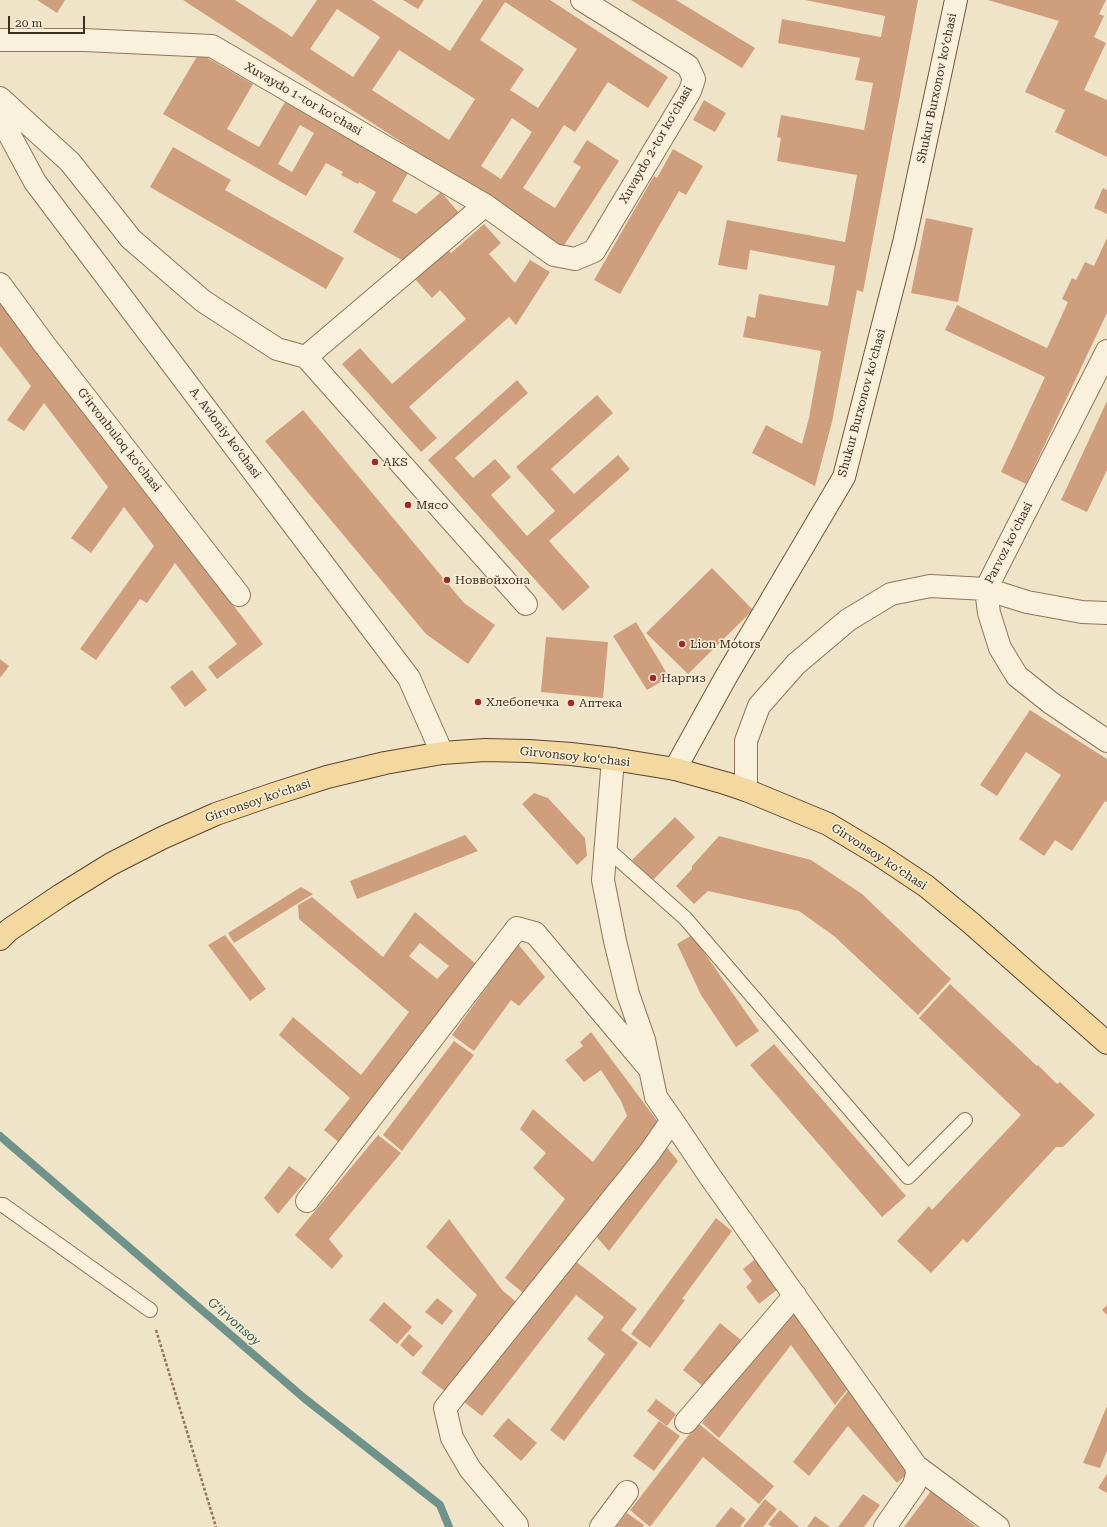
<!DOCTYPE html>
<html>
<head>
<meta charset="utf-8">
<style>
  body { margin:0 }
  #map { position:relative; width:1107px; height:1527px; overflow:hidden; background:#f0e4c8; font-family:"Roboto Serif",serif }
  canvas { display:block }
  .scale { position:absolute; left:8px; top:16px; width:77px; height:18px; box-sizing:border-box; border:2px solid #3d2e20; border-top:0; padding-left:5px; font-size:12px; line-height:14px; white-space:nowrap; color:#3d2e20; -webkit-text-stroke:3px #f7eed8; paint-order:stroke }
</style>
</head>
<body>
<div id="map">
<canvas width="1107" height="1527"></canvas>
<div class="scale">20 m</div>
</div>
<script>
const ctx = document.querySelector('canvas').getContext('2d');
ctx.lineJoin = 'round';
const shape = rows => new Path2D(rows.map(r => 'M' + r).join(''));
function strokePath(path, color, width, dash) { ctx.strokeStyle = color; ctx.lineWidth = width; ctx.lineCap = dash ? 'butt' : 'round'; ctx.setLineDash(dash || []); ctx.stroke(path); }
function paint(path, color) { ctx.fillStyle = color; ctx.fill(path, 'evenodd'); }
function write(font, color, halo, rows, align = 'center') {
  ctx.font = font + ' "Roboto Serif",serif'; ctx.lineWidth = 3; ctx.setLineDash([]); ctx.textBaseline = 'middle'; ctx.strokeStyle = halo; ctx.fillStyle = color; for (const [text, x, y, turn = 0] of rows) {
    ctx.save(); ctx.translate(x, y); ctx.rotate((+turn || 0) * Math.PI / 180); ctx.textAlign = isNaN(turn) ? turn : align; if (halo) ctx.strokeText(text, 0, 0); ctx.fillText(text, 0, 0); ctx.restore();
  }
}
const stream = shape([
  [0,1136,304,1398,440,1505,449,1527]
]);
const building = shape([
  [37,0,65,0,57,13],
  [183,0,235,0,292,37,317,0,372,0,450,51,483,0,550,0,668,77,648,108,608,82,575,132,564,125,523,188,555,208,581,167,573,162,587,140,619,161,563,247],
  [505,2,577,49,538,108,510,90,524,69,480,40],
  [337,9,380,37,353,77,310,49],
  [399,50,475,99,449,140,372,90],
  [512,118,532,132,501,179,481,166],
  [403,0,424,0,418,9],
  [631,0,676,0,755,48,742,68],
  [805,0,918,0,863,292,857,290,832,422,815,486,752,453,766,425,802,444,809,418,821,351,743,337,747,316,755,318,759,294,828,306,835,266,750,250,747,270,718,265,727,220,845,242,857,175,777,161,781,138,777,137,781,115,864,130,873,83,855,80,860,58,778,43,782,19,881,37,885,16],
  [988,0,1106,0,1099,14,1104,16,1094,37,1106,43,1084,90,1107,100,1107,157,1055,132,1065,110,1025,92,1059,21],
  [199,53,253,84,227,129,259,147,285,102,408,173,392,201,416,214,441,192,460,214,405,262,353,232,376,192,359,182,358,184,341,175,343,172,326,163,306,196,163,114],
  [300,125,314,133,292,172,278,164],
  [704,100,726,113,715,132,693,120],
  [173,147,231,180,225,190,344,258,326,289,150,187],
  [673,149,703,166,686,195,679,191,620,294,594,280,654,176,657,178],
  [1103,188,1107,190,1107,214,1094,208],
  [926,218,973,228,958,302,911,293],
  [484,224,501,243,489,254,515,283,530,260,550,272,516,325,509,317,409,407,437,438,421,452,342,364,360,348,392,384,466,319,440,290,432,298,413,277,446,247,451,253],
  [1107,238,1107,313,1026,484,1001,472,1045,377,945,330,957,305,1047,348,1068,302,1062,299,1072,278,1076,280,1085,262,1094,266],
  [0,301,263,644,217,679,208,667,237,644,175,563,147,603,140,599,96,660,80,649,154,546,124,507,91,553,71,538,108,487,44,403,24,431,7,420,31,386,0,346],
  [517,380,528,393,455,458,473,478,495,459,511,477,491,495,527,536,555,511,516,467,597,395,613,413,551,469,574,494,618,455,630,469,549,541,590,587,563,611,428,460],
  [1107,401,1107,470,1087,512,1061,500],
  [303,410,464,603,495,625,468,664,426,634,265,441],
  [712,568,753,610,688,674,646,633],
  [636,622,669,677,647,690,613,636],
  [546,637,608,642,603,698,541,692],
  [0,659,9,666,0,678],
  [192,670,207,690,185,707,170,687],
  [1030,710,1107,759,1107,802,1105,801,1072,851,1055,840,1044,856,1019,839,1061,775,1026,752,997,796,980,785],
  [534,793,548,798,585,838,587,856,577,865,522,804],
  [675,817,695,837,653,880,632,860],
  [465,835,478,851,357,899,350,881],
  [719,836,811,860,862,894,951,979,918,1015,834,936,799,911,708,891,694,904,676,886,692,869,692,866],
  [301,887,313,894,234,943,228,933],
  [312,897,383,957,415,912,476,964,341,1144,324,1130,350,1098,279,1035,293,1017,361,1075,409,1012,299,919,298,905],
  [420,943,449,966,437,979,409,956],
  [225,935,266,989,250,1001,208,945],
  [692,935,759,1031,736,1047,701,995,677,944],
  [518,944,545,977,519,1006,511,1000,474,1051,452,1035],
  [950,984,1037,1066,1038,1065,1057,1084,1060,1082,1095,1115,1063,1147,1056,1147,967,1243,963,1239,931,1273,897,1241,929,1206,932,1210,1021,1115,919,1018],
  [591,1032,664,1130,527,1296,505,1278,565,1199,533,1168,546,1153,520,1129,533,1109,593,1162,627,1116,621,1101,601,1070,584,1082,565,1060,583,1046,580,1042],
  [454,1041,474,1055,402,1151,383,1135],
  [774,1044,906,1196,882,1217,750,1065],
  [378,1135,401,1153,329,1239,343,1256,332,1269,295,1235],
  [665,1145,678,1161,609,1251,595,1235],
  [289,1166,307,1179,278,1214,264,1198],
  [716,1218,732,1231,682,1299,685,1300,650,1348,631,1334],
  [449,1219,502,1290,521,1306,451,1396,421,1373,477,1295,426,1247],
  [760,1255,783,1285,759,1304,746,1287,752,1281,743,1269],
  [570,1257,637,1309,621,1330,638,1343,564,1441,550,1430,605,1354,587,1339,604,1317,576,1295,482,1416,459,1398],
  [437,1298,453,1311,442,1325,425,1312],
  [384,1302,412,1327,397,1344,369,1320],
  [1107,1305,1107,1315,1102,1310],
  [789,1306,850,1386,835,1405,791,1345,719,1438,702,1423],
  [720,1323,741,1340,704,1387,683,1370],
  [409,1334,423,1346,413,1357,400,1345],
  [850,1388,911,1470,897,1483,848,1426,809,1476,793,1462],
  [656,1399,676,1414,667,1426,647,1411],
  [1107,1406,1107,1451,1100,1468,1083,1463],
  [508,1418,537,1443,521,1461,493,1436],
  [659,1421,680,1436,654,1471,633,1456],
  [698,1423,774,1486,759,1504,703,1457,650,1527,630,1510],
  [1107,1474,1107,1493,1098,1488],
  [931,1491,976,1527,904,1527],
  [863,1494,880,1505,864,1527,838,1527],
  [765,1499,777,1509,763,1527,743,1527],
  [731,1507,746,1519,740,1527,715,1527],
  [780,1510,799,1527,772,1527,768,1524],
  [627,1513,644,1525,643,1527,616,1527],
  [815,1516,830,1527,807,1527]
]);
const path = shape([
  [156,1330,216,1527]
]);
const lane = shape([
  [606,848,685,918,908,1177,965,1120],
  [0,1205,3,1205,150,1310]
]);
const street = shape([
  [0,40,84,40,212,46,485,205,554,255,575,259,594,251,690,91,694,79,688,66,582,0],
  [0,98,70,162,131,239,203,301,277,349,306,357],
  [0,117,35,182,409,678,442,753],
  [485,205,306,357,526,604],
  [0,284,44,344,239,595],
  [1107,613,1082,612,1027,602,986,589,989,613,1000,648,1017,676,1051,703,1107,741],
  [746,790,746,741,759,706,796,664,848,620,891,594,930,586,986,589,1107,351],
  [672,1120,711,1178,916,1466,917,1474,914,1485,885,1527],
  [307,1201,517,928,535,933,648,1067],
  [686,1422,795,1295],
  [916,1466,998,1527],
  [517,1527,517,1525,470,1469,452,1438,445,1408,650,1152,672,1120,656,1097,644,1040,628,994,615,941,603,880,613,759],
  [601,1527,627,1492]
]);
const secondary = shape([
  [675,769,727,675,844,477,904,243,956,0]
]);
const primary = shape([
  [0,939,9,930,61,895,111,864,162,838,216,814,271,795,327,777,385,763,442,753,485,750,529,751,571,754,613,759,675,769,725,783,746,790,828,824,878,854,926,886,971,923,1107,1043]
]);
const markers = [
  [375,462,4,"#9e2a2b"],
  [408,505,4,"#9e2a2b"],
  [447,580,4,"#9e2a2b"],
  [682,644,4,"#9e2a2b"],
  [653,678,4,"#9e2a2b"],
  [478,702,4,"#9e2a2b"],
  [571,703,4,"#9e2a2b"]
];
const streetNames = [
  ["Shukur Burxonov koʻchasi",937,88,-78],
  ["Xuvaydo 1-tor koʻchasi",303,99,30],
  ["Xuvaydo 2-tor koʻchasi",656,145,-60],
  ["Shukur Burxonov koʻchasi",862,403,-75],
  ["A. Avloniy ko‘chasi",225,433,53],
  ["Gʻirvonbuloq koʻchasi",119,440,52],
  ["Parvoz koʻchasi",1009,543,-63],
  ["Girvonsoy koʻchasi",575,757,6],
  ["Girvonsoy koʻchasi",258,801,-19],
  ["Girvonsoy koʻchasi",879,857,33]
];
const poiNames = [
  ["AKS",383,462],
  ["Мясо",416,505],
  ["Новвойхона",455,580],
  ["Lion Motors",690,644],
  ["Наргиз",661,678],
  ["Хлебопечка",486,702],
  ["Аптека",579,703]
];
const waterNames = [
  ["G‘irvonsoy",234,1322,41]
];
strokePath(stream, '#6f938a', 8);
paint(building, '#cf9f7d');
strokePath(lane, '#8d765c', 16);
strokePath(street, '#8d765c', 24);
strokePath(secondary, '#6f573f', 24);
strokePath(primary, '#5b4430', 24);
strokePath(path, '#8d765c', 2.5, [3, 2]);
strokePath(lane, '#faf1dc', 14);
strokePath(street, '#faf1dc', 22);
strokePath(secondary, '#faf1dc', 22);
strokePath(primary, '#f3d9a0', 22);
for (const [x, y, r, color] of markers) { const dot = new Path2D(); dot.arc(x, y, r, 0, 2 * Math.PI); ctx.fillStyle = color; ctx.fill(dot); strokePath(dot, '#f7eed8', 1.5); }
write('12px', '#3d2e20', '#f7eed8', streetNames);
write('12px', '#3d2e20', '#f7eed8', poiNames, 'left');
write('italic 13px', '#2f5d5a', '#f7eed8', waterNames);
</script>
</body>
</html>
